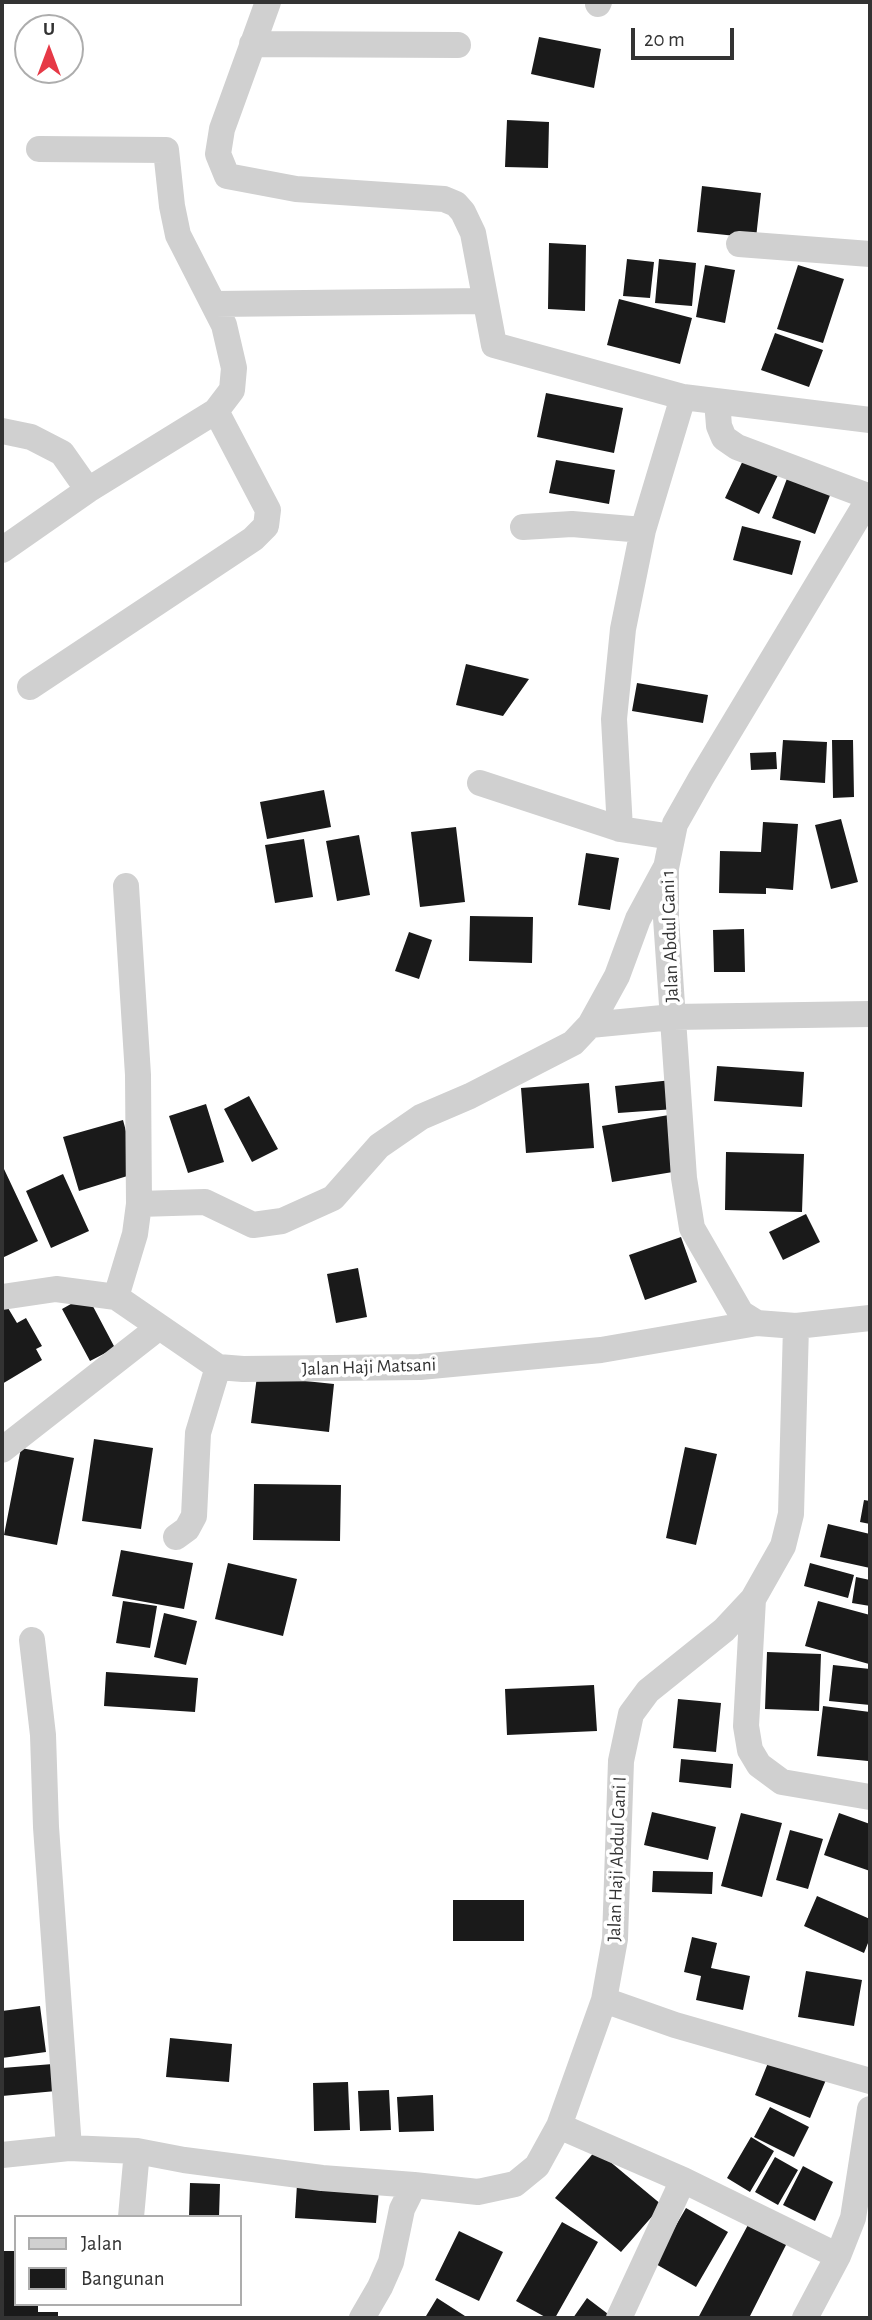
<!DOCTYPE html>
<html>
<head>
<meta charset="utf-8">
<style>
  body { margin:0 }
  #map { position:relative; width:872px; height:2320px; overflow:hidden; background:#fff; font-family:"Alegreya Sans",sans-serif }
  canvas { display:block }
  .frame { position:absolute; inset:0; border:4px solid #333; pointer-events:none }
  .legend { position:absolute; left:14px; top:2215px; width:228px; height:91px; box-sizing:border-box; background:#fff; border:2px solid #adadad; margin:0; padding:9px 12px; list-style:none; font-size:21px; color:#333 }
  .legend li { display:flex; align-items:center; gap:14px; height:35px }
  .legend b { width:35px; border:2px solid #adadad }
  .north { position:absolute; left:14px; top:14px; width:70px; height:70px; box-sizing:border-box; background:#fff; border:2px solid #adadad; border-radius:50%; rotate:0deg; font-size:19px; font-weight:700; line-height:28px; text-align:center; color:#333 }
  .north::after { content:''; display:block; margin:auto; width:24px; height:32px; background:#e63946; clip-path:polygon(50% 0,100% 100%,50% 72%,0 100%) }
  .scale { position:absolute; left:631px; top:28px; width:103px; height:32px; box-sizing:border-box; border:4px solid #333; border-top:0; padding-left:9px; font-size:21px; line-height:24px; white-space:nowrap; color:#333; -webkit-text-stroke:5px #fff; paint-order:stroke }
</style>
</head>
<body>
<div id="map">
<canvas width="872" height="2320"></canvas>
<div class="frame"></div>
<ul class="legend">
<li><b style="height:9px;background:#d0d0d0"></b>Jalan</li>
<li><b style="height:19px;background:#1a1a1a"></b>Bangunan</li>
</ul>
<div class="north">U</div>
<div class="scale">20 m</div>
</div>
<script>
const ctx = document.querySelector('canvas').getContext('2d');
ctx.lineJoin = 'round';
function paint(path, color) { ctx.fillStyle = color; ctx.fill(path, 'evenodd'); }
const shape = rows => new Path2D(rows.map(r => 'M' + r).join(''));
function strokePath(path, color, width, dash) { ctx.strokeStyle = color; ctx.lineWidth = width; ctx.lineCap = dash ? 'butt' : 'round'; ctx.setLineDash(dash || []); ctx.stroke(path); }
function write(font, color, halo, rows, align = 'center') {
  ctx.font = font + ' "Alegreya Sans",sans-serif'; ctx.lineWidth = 7; ctx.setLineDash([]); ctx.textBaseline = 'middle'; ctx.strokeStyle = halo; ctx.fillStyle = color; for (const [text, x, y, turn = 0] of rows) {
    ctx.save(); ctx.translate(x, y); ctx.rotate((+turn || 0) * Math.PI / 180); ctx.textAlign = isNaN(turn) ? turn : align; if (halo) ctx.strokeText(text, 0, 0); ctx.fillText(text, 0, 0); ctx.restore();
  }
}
const building = shape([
  [539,37,601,49,594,88,531,74],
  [507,120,549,122,548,168,505,167],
  [702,186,761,193,756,238,697,232],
  [549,243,586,245,585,311,548,309],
  [627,259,654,262,650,298,623,296],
  [659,259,696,263,692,306,655,303],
  [705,265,735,270,725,323,696,317],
  [798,265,844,279,823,343,777,329],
  [619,299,692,318,680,364,607,345],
  [775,333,823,350,809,387,761,370],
  [546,393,623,408,614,453,537,437],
  [747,452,781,469,759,514,725,498],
  [556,460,615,470,609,504,549,493],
  [791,468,834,485,815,534,772,518],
  [742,526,801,541,792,575,733,560],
  [466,664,529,679,503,716,456,705],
  [637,683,708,695,703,723,632,711],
  [783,740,827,742,825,783,780,780],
  [832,740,853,740,854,797,833,798],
  [776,752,777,769,751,770,750,753],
  [324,790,331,827,267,839,260,802],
  [841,819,858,882,831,889,815,825],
  [763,822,798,824,793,890,766,888,766,894,719,893,720,851,761,852],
  [456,827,465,902,420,907,411,832],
  [359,835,370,895,337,901,326,841],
  [304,839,313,897,275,903,265,845],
  [586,853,619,858,610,910,578,905],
  [470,916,533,917,532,963,469,961],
  [744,929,745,972,714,972,713,930],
  [409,932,432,940,419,979,395,971],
  [717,1066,804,1072,802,1107,714,1101],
  [672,1080,675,1109,618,1113,615,1086],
  [589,1083,594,1148,526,1153,521,1088],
  [249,1096,278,1149,252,1162,224,1109],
  [206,1104,224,1162,188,1173,169,1116],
  [669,1115,679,1171,612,1182,602,1126],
  [123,1120,137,1173,79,1191,63,1137],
  [726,1152,804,1154,802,1212,725,1210],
  [4,1169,38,1241,2,1258,2,1170],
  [63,1174,89,1231,51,1248,26,1191],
  [806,1214,820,1242,783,1260,769,1232],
  [681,1237,697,1282,645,1300,629,1255],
  [358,1268,367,1317,336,1323,327,1274],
  [87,1295,115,1348,90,1361,62,1309],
  [5,1303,17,1323,26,1318,42,1346,36,1349,42,1360,2,1384,2,1305],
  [257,1376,334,1384,329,1432,251,1423],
  [94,1439,153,1448,141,1529,82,1521],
  [685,1447,717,1454,696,1545,666,1538],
  [21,1448,74,1458,57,1545,4,1535],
  [254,1484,341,1485,340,1541,253,1540],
  [864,1500,870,1501,870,1524,860,1522],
  [828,1524,870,1534,870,1568,820,1557],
  [121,1550,193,1563,184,1609,112,1596],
  [228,1563,297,1579,283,1636,215,1619],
  [810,1563,854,1575,848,1598,804,1586],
  [856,1577,870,1580,870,1606,852,1603],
  [123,1601,157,1606,150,1648,116,1643],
  [818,1601,870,1615,869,1664,805,1646],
  [164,1613,197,1621,186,1665,154,1657],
  [767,1652,821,1654,819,1711,765,1709],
  [833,1665,870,1669,870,1705,829,1701],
  [106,1672,198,1678,195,1712,104,1706],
  [594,1685,597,1731,507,1735,505,1689],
  [678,1699,721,1703,716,1752,673,1748],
  [823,1706,870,1712,868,1761,817,1756],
  [681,1759,733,1764,731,1788,679,1782],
  [652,1812,716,1827,708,1860,644,1845],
  [741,1813,782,1823,762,1897,721,1886],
  [839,1813,870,1824,870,1871,824,1855],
  [790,1830,823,1839,808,1889,776,1880],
  [653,1871,713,1872,712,1894,652,1892],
  [817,1896,870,1919,870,1938,864,1953,804,1926],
  [453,1900,524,1900,524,1941,453,1941],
  [692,1937,717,1943,711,1968,750,1976,743,2010,696,2000,701,1976,684,1972],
  [806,1971,862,1980,854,2026,798,2017],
  [40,2006,46,2052,2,2058,2,2011],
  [170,2038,232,2044,229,2082,166,2077],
  [772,2053,828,2075,810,2118,755,2095],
  [53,2064,56,2091,2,2096,2,2068],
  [348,2082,350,2130,314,2131,313,2083],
  [389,2090,391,2130,360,2131,358,2091],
  [433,2095,434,2131,399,2132,397,2097],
  [770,2107,809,2127,794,2157,754,2137],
  [751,2137,774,2151,750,2192,727,2178],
  [596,2150,662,2205,621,2252,555,2198],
  [775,2157,798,2170,778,2205,755,2192],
  [803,2166,833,2182,815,2221,783,2205],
  [190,2183,220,2184,219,2217,189,2217],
  [297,2184,379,2189,376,2223,295,2218],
  [686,2208,728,2232,696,2287,654,2263],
  [562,2222,598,2242,555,2318,547,2318,516,2301],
  [749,2223,787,2243,749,2318,698,2318],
  [459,2231,503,2252,479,2301,435,2280],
  [2,2251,16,2251,16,2304,38,2304,38,2312,58,2312,58,2318,2,2318],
  [437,2298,465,2316,463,2318,426,2316],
  [587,2298,612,2317,611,2318,573,2318]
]);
const minor = shape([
  [268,2,222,129,218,154,227,176,296,189,444,199,456,204,463,212,473,233,494,345,683,397,870,420],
  [598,4,599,2],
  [252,44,458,45],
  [739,244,870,254],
  [215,304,485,301],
  [717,401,719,426,724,438,737,447,870,497],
  [2,431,31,437,62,453,88,490],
  [523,527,572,524,643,530],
  [2,550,88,490,216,411,232,390,234,368,224,325,178,235,172,206,166,150,39,149],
  [30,687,253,539,266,526,268,510,216,411],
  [480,783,620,829,672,837],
  [620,829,614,719,623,629,643,530,683,397],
  [590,1025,673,1017,870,1014],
  [139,1204,205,1202,253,1225,282,1221,333,1198,379,1146,421,1117,470,1096,573,1043,590,1025,617,976,638,919,665,869],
  [2,1297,56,1289,116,1297,218,1367,243,1369,420,1367,601,1350,757,1323,796,1326,870,1318],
  [116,1297,135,1234,139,1204,138,1075,126,886],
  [757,1323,741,1313,692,1228,684,1178,666,918,666,868,675,824,701,778,870,497],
  [2,1450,158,1328],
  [176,1537,187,1529,194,1516,198,1433,218,1367],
  [753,1599,746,1726,750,1750,759,1765,782,1782,870,1797],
  [32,1640,43,1735,46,1827,69,2148],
  [604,2000,675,2025,870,2081],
  [559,2126,683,2180,838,2256,853,2218,870,2109],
  [2,2155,69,2148,137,2151,184,2160,322,2178,414,2185],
  [131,2217,137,2151],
  [362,2318,380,2287,391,2262,402,2209,414,2185,478,2192,515,2184,537,2166,559,2126,604,2000,615,1939,621,1761,631,1714,648,1691,724,1630,753,1599,783,1546,791,1514,796,1326],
  [619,2318,683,2180],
  [805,2318,838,2256]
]);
const streetNames = [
  ["Jalan Abdul Gani 1",670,936,-92],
  ["Jalan Haji Matsani",369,1367,-2],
  ["Jalan Haji Abdul Gani I",617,1859,-88]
];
paint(building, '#1a1a1a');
strokePath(minor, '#d0d0d0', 26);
write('19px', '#333', '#fff', streetNames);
</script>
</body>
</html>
